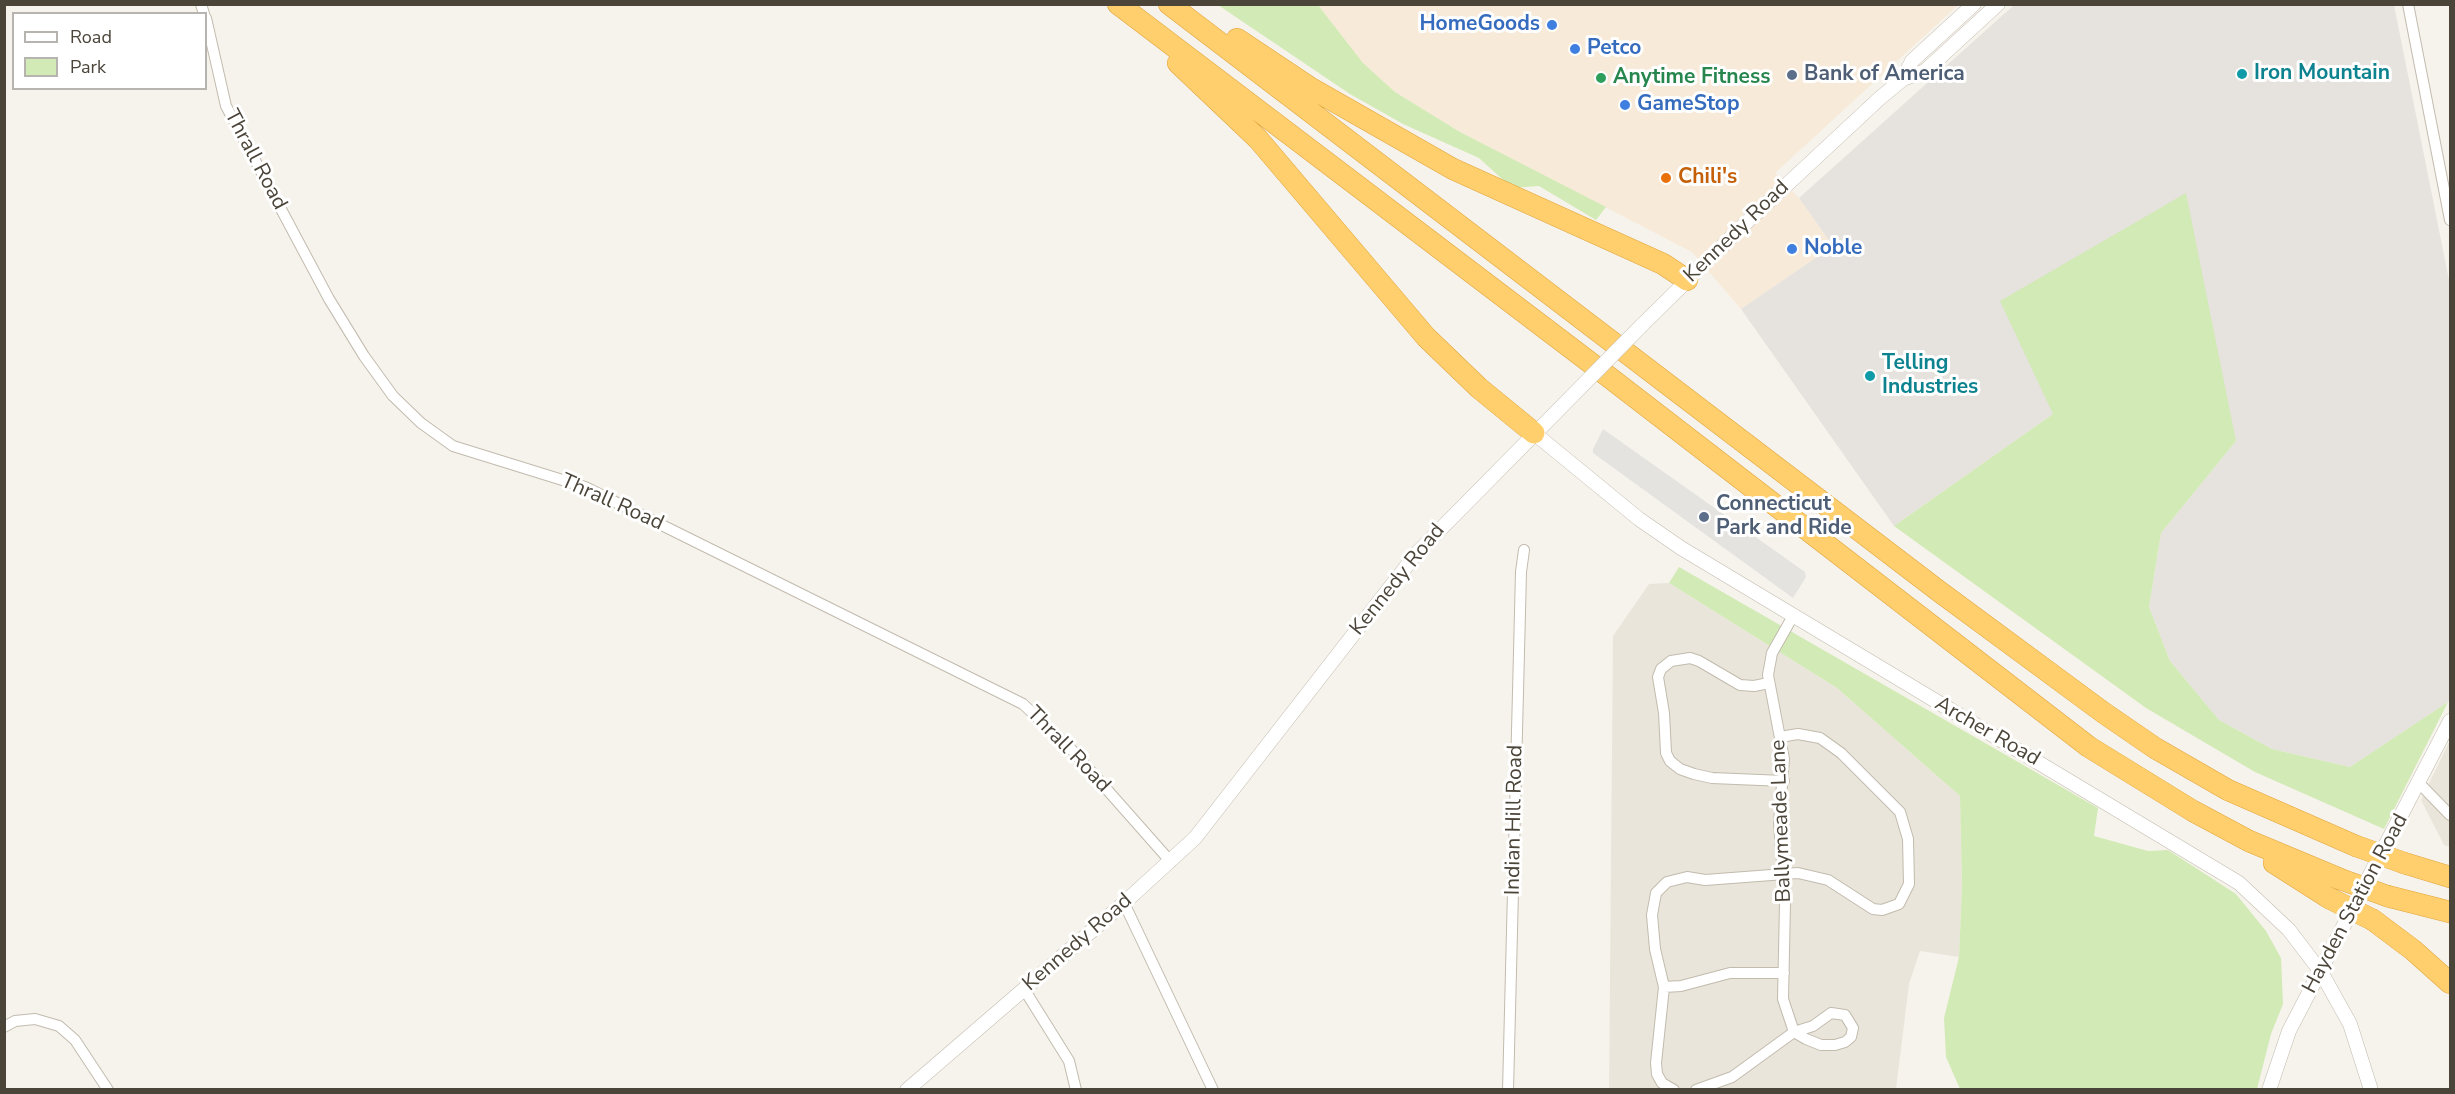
<!DOCTYPE html>
<html>
<head>
<meta charset="utf-8">
<style>
  body { margin:0 }
  #map { position:relative; width:2455px; height:1094px; overflow:hidden; background:#f6f3ec; font-family:"Nunito Sans",sans-serif }
  canvas { display:block }
  .frame { position:absolute; inset:0; border:6px solid #4b4439; pointer-events:none }
  .legend { position:absolute; left:12px; top:12px; width:195px; height:78px; box-sizing:border-box; background:#fff; border:2px solid #b7b4b0; margin:0; padding:8px 10px; list-style:none; font-size:18px; color:#4b4439 }
  .legend li { display:flex; align-items:center; gap:12px; height:30px }
  .legend b { width:30px; border:2px solid #b7b4b0 }
</style>
</head>
<body>
<div id="map">
<canvas width="2455" height="1094"></canvas>
<div class="frame"></div>
<ul class="legend">
<li><b style="height:8px;background:#fff"></b>Road</li>
<li><b style="height:16px;background:#d2eab5"></b>Park</li>
</ul>
</div>
<script>
const ctx = document.querySelector('canvas').getContext('2d');
ctx.lineJoin = 'round';
function paint(path, color) { ctx.fillStyle = color; ctx.fill(path, 'evenodd'); }
const shape = rows => new Path2D(rows.map(r => 'M' + r).join(''));
function strokePath(path, color, width, dash) { ctx.strokeStyle = color; ctx.lineWidth = width; ctx.lineCap = dash ? 'butt' : 'round'; ctx.setLineDash(dash || []); ctx.stroke(path); }
function write(font, color, halo, rows, align = 'center') {
  ctx.font = font + ' "Nunito Sans",sans-serif'; ctx.lineWidth = 6; ctx.setLineDash([]); ctx.textBaseline = 'middle'; ctx.strokeStyle = halo; ctx.fillStyle = color; for (const [text, x, y, turn = 0] of rows) {
    ctx.save(); ctx.translate(x, y); ctx.rotate((+turn || 0) * Math.PI / 180); ctx.textAlign = isNaN(turn) ? turn : align; if (halo) ctx.strokeText(text, 0, 0); ctx.fillText(text, 0, 0); ctx.restore();
  }
}
const residential = shape([
  [1669,583,1837,688,1960,796,1962,886,1959,957,1920,951,1909,984,1896,1089,1609,1090,1613,636,1649,584],
  [2450,740,2450,847,2444,845,2421,800]
]);
const commercial = shape([
  [1318,5,1958,5,1775,173,1799,198,1833,246,1741,309,1692,252,1460,132,1395,92,1363,63]
]);
const industrial = shape([
  [2014,5,2394,5,2450,285,2450,698,2448,702,2350,767,2272,749,2219,720,2170,661,2149,607,2161,533,2236,441,2053,414,1894,526,1741,309,1833,246,1799,198]
]);
const green = shape([
  [1218,5,1318,5,1363,63,1395,92,1460,132,1606,207,1596,220,1539,186,1512,188,1479,158,1403,124,1350,94],
  [2186,193,2236,441,2161,533,2149,607,2170,661,2219,720,2272,749,2350,767,2448,702,2384,829,2255,772,2146,708,1894,526,2053,414,2000,301],
  [1679,567,2098,808,2094,836,2148,851,2168,850,2236,894,2266,931,2281,958,2283,1004,2271,1034,2257,1089,1960,1089,1946,1057,1944,1018,1959,957,1962,886,1960,796,1837,688,1669,583]
]);
const parking = shape([
  [1603,429,1805,572,1806,577,1793,598,1593,453,1593,449]
]);
const minor = shape([
  [201,4,204,14],
  [2408,4,2450,220],
  [206,18,226,106,329,299,364,356,393,396,421,423,453,446,585,487,1023,704,1072,750,1171,862],
  [1769,683,1754,686,1740,685,1699,661,1690,658,1671,661,1661,669,1658,677,1664,713,1666,753,1670,761,1680,769,1694,774,1712,778,1784,781],
  [2419,783,2450,815],
  [1124,903,1213,1090],
  [1664,987,1681,986,1730,973,1784,973],
  [1024,989,1069,1061,1076,1090],
  [4,1027,15,1021,35,1019,59,1026,75,1040,108,1090],
  [1508,1090,1521,572,1524,550],
  [1674,1090,1662,1083,1657,1074,1656,1063,1664,987,1655,949,1652,915,1656,893,1667,882,1687,877,1705,880,1798,873,1828,880,1873,909,1882,910,1899,904,1909,884,1908,839,1900,812,1841,753,1820,738,1798,734,1780,737],
  [1696,1090,1732,1077,1794,1032,1813,1026,1831,1013,1845,1015,1853,1028,1851,1037,1845,1042,1835,1045,1821,1045,1806,1039,1794,1032,1783,999,1785,903,1779,823,1784,759,1768,675,1772,653,1793,616]
]);
const tertiary = shape([
  [1903,79,1912,61,1974,4],
  [1642,325,1751,218,1880,98,1903,79,1925,71,1998,4],
  [1534,433,1639,519,1681,548,2239,883,2289,930,2321,972,2350,1024,2371,1090],
  [907,1090,1124,903,1195,838,1416,554,1573,395],
  [2269,1090,2289,1031,2450,721]
]);
const motorway = shape([
  [1118,4,1592,364,2089,747,2193,811,2249,841,2340,879],
  [1169,4,1940,592,2104,713,2155,748,2228,790,2356,846],
  [1237,39,1309,87,1453,169,1663,264,1687,280],
  [1178,63,1258,139,1426,337,1479,388,1534,433],
  [2274,863,2329,898],
  [2404,863,2450,877],
  [2387,896,2450,912],
  [2373,920,2413,950,2450,983]
]);
const tertiaryBridge = shape([
  [1573,395,1642,325]
]);
const motorwayBridge = shape([
  [2356,846,2404,863],
  [2340,879,2387,896],
  [2329,898,2373,920]
]);
const markers = [
  [1552,25,6,"#3f7fe0"],
  [1575,49,6,"#3f7fe0"],
  [2242,74,6,"#0f9aa8"],
  [1792,75,6,"#5c6f8a"],
  [1601,78,6,"#2e9e5b"],
  [1625,105,6,"#3f7fe0"],
  [1666,178,6,"#e8710a"],
  [1792,249,6,"#3f7fe0"],
  [1870,376,6,"#0f9aa8"],
  [1704,517,6,"#5c6f8a"]
];
const shopNames = [
  ["HomeGoods",1540,25,"right"],
  ["Petco",1587,49],
  ["GameStop",1637,105],
  ["Noble",1804,249]
];
const cultureNames = [
  ["Iron Mountain",2254,74],
  ["Telling",1882,364],
  ["Industries",1882,388]
];
const serviceNames = [
  ["Bank of America",1804,75],
  ["Connecticut",1716,505],
  ["Park and Ride",1716,529]
];
const leisureNames = [
  ["Anytime Fitness",1613,78]
];
const streetNames = [
  ["Thrall Road",255,160,62],
  ["Kennedy Road",1737,232,-44],
  ["Thrall Road",612,503,24],
  ["Kennedy Road",1398,580,-51],
  ["Archer Road",1987,732,30],
  ["Thrall Road",1068,750,46],
  ["Indian Hill Road",1515,820,-89],
  ["Ballymeade Lane",1782,821,-92],
  ["Hayden Station Road",2356,904,-62],
  ["Kennedy Road",1078,943,-41]
];
const foodNames = [
  ["Chili's",1678,178]
];
paint(residential, '#eae5da');
paint(commercial, '#f7ead8');
paint(industrial, '#e6e2dd');
paint(green, '#d2eab5');
paint(parking, '#e5e3e0');
strokePath(minor, '#c2bbae', 12);
strokePath(tertiary, '#c2bbae', 15);
strokePath(motorway, '#e0a43c', 22);
strokePath(minor, '#fff', 10);
strokePath(tertiary, '#fff', 14);
strokePath(motorway, '#ffcf6e', 21);
strokePath(tertiaryBridge, '#c2bbae', 15, []);
strokePath(motorwayBridge, '#e0a43c', 22, []);
strokePath(tertiaryBridge, '#fff', 14);
strokePath(motorwayBridge, '#ffcf6e', 21);
for (const [x, y, r, color] of markers) { const dot = new Path2D(); dot.arc(x, y, r, 0, 2 * Math.PI); ctx.fillStyle = color; ctx.fill(dot); strokePath(dot, '#fff', 2); }
write('bold 21px', '#366cbe', '#fff', shopNames, 'left');
write('bold 21px', '#0d838f', '#fff', cultureNames, 'left');
write('bold 21px', '#4e5e75', '#fff', serviceNames, 'left');
write('bold 21px', '#27864d', '#fff', leisureNames, 'left');
write('21px', '#4b4439', '#fff', streetNames);
write('bold 21px', '#c56008', '#fff', foodNames, 'left');
</script>
</body>
</html>
